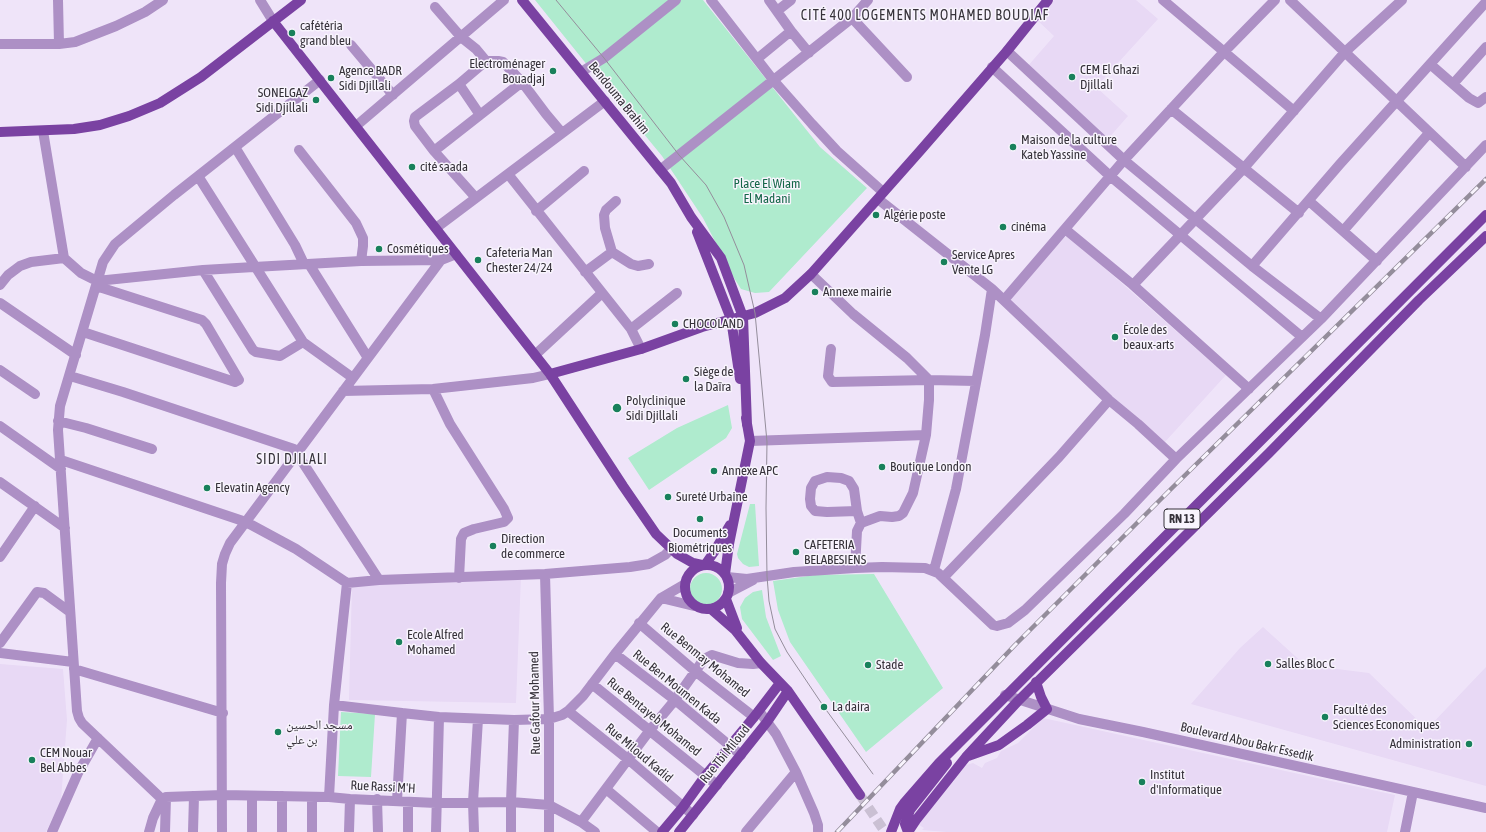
<!DOCTYPE html>
<html>
<head>
<meta charset="utf-8">
<style>
  body { margin:0 }
  canvas { display:block; background:#efe4f9 }
</style>
</head>
<body>
<canvas width="1486" height="832"></canvas>
<script>
const ctx = document.querySelector('canvas').getContext('2d');
ctx.lineJoin = 'round';
function paint(path, color) { ctx.fillStyle = color; ctx.fill(path, 'evenodd'); }
const shape = rows => new Path2D(rows.map(r => 'M' + r).join(''));
function strokePath(path, color, width, dash) { ctx.strokeStyle = color; ctx.lineWidth = width; ctx.lineCap = dash ? 'butt' : 'round'; ctx.setLineDash(dash || []); ctx.stroke(path); }
function write(font, color, halo, rows, align = 'center') {
  ctx.font = font + ' "Asap Condensed","Noto Naskh Arabic",sans-serif'; ctx.lineWidth = 3; ctx.setLineDash([]); ctx.textBaseline = 'middle'; ctx.strokeStyle = halo; ctx.fillStyle = color; for (const [text, x, y, turn = 0] of rows) {
    ctx.save(); ctx.translate(x, y); ctx.rotate((+turn || 0) * Math.PI / 180); ctx.textAlign = isNaN(turn) ? turn : align; if (halo) ctx.strokeText(text, 0, 0); ctx.fillText(text, 0, 0); ctx.restore();
  }
}
const built = shape([
  [1054,0,1136,0,1158,19,1096,87,1128,116,1107,140,1027,67,1054,36,1036,19],
  [1067,235,1226,375,1164,443,1006,300],
  [521,576,516,703,349,700,352,584],
  [1263,627,1305,665,1369,673,1427,729,1486,667,1486,786,1191,704,1240,648],
  [0,664,63,669,67,720,61,800,46,832,0,832],
  [1043,718,1395,795,1387,832,947,832,922,830,924,828,916,823,963,766,973,763,982,768,985,763,997,758,1001,751,1018,743]
]);
const green = shape([
  [535,0,703,0,820,147,867,188,769,292,755,293,741,289,734,278,703,218,662,156,588,66],
  [728,405,732,428,726,438,649,490,628,458,677,428],
  [750,504,755,504,759,566,749,567,743,564,738,558,737,554],
  '690 589a16 16 0 1 1 32 0a16 16 0 1 1-32 0Z',
  [874,574,943,688,866,752,790,642,778,610,773,581,815,575],
  [762,590,766,617,781,656,773,660,742,619,740,607,745,598,753,592],
  [341,712,375,714,371,777,338,776]
]);
const majorTunnel = shape([
  [860,795,885,832]
]);
const minor = shape([
  [58,0,59,44],
  [260,0,273,21],
  [711,0,774,81,812,124,837,151,883,192],
  [769,0,791,31,809,53],
  [1163,0,1294,111],
  [1290,0,1466,167],
  [435,7,461,37,476,49,486,61],
  [777,11,791,0],
  [852,18,907,77],
  [0,44,59,44,75,42,116,26,145,12,163,0],
  [351,45,393,95],
  [1007,51,1124,160,1252,266,1321,319],
  [757,59,791,31],
  [1430,64,1469,98,1478,103,1486,97],
  [992,67,1110,176,1302,337],
  [581,72,604,58,676,0],
  [459,84,480,115],
  [1453,84,1486,47],
  [1171,109,1299,213],
  [356,126,504,0],
  [43,131,64,258,81,273,97,281,203,270,254,267,361,261,441,260],
  [235,147,295,245,304,264],
  [299,150,356,223,363,238,363,246,361,261],
  [434,151,522,82],
  [660,170,852,18,868,0],
  [508,174,631,329,641,349],
  [198,176,303,342,353,378],
  [476,198,434,151,415,126,414,121,415,117,459,84,486,61,498,61,503,62,522,82,546,114,562,133],
  [878,199,992,289,1109,400,1138,424,1176,459],
  [616,201,606,210,604,215,605,228,612,252,631,264,638,266,649,264],
  [1309,201,1377,261],
  [536,211,584,171],
  [436,228,605,101],
  [1065,229,1133,285,1249,389],
  [1343,231,1429,133],
  [309,264,368,358],
  [1252,266,1340,164,1486,2],
  [203,270,253,350,256,352,280,356,303,342],
  [585,272,612,252],
  [811,274,853,314,907,358,929,380,929,400,926,435,913,493,903,513,899,516,892,517,880,516,861,523,857,531,855,568],
  [0,285,8,275,20,266,31,262,64,258],
  [1133,285,1244,168,1345,52,1402,0],
  [1004,300,1124,160,1224,52,1275,0],
  [0,303,76,355],
  [631,329,677,293],
  [83,332,235,382,239,380,206,324,202,320,96,286],
  [831,349,828,376,832,382,929,380,976,381],
  [535,355,602,293],
  [0,370,35,394],
  [70,376,123,392,294,449,379,580],
  [433,389,450,424,504,509,508,518,504,522,474,529,464,533,461,539,459,578],
  [343,391,433,389,533,378,550,374],
  [58,421,86,428,152,449],
  [0,426,61,469],
  [750,441,926,435],
  [61,460,246,522,296,549,347,583,379,580,545,574,630,567,649,564,665,555,671,549],
  [0,482,65,528],
  [857,511,827,512,815,511,811,506,810,499,811,488,815,481,827,477,841,478,849,481,854,489,857,511,861,523],
  [0,557,35,506],
  [934,570,956,489,985,335,992,289],
  [545,574,549,719,549,832],
  [727,577,747,579,794,572,855,568,882,567,925,568,938,573,993,625,997,626,1008,623,1025,610,1124,514,1176,459,1321,319,1486,145],
  [943,578,1059,457,1109,400],
  [685,584,661,598,694,606],
  [728,593,753,580],
  [639,623,695,671,754,717],
  [0,643,37,592,44,593,70,612],
  [0,653,73,662],
  [615,654,675,700,741,755],
  [74,669,223,713],
  [592,684,717,785],
  [1005,695,1079,719,1143,732,1486,808],
  [334,705,402,713],
  [568,711,629,760,693,815],
  [759,711,776,734,796,772,814,813,818,825,818,832],
  [606,789,657,832],
  [252,796,252,832],
  [329,797,334,705,347,583],
  [162,799,82,723,79,718,77,711,58,430,60,406,103,262,115,244,174,195,320,80],
  [162,799,166,797,223,795,329,797,350,799,436,803,511,802,549,805,581,822,595,832],
  [377,799,378,832],
  [397,801,402,713,439,717,514,720,549,719,562,715,568,711,583,696,615,654,661,598],
  [581,822,650,730,675,700,704,659,712,655,738,663,753,664,761,663],
  [52,832,78,773,98,738],
  [149,832,153,818,162,799],
  [165,832,166,797],
  [193,832,194,796],
  [222,832,221,583,222,564,225,554,230,543,441,260,456,254],
  [282,832,282,796],
  [312,832,312,797],
  [349,832,350,799],
  [408,832,408,802],
  [436,832,439,717],
  [474,832,473,802,478,719],
  [511,832,511,802,514,720],
  [746,832,796,772],
  [1405,832,1413,792]
]);
const major = shape([
  [522,0,671,183,691,217,721,258,743,317,747,425],
  [273,21,550,374,623,486,656,534,677,554,693,563,702,565],
  [0,132,74,129,100,125,129,116,160,103,201,77,301,0],
  [697,232,731,319,740,379],
  [550,374,641,349,702,327,755,313,785,298,811,274,920,151,1007,51,1048,0],
  '685 587a22 22 0 1 1 44 0a22 22 0 1 1-44 0Z',
  [705,565,714,552,730,525],
  [725,574,729,544,750,441,746,418],
  [726,599,737,628],
  [711,609,735,630,761,663,788,691,860,795],
  [968,756,999,745,1027,725,1047,709,1041,697,1036,682],
  [662,832,683,807,706,775,754,717,780,683],
  [679,832,767,722,788,691],
  [891,832,900,809,905,802,939,763,1486,215],
  [908,832,916,820,966,757,1018,701,1269,453,1419,300,1486,236],
  [908,832,905,824,910,810,947,763]
]);
const tram = shape([
  [556,0,604,58,679,155,706,185,724,217,744,265,755,313,767,442,766,508,767,576,769,601,775,629,787,652,824,707,873,774]
]);
const rail = shape([
  [837,832,1015,645,1170,490,1486,179]
]);
const markers = [
  [292,33,4,"#18805b"],
  [553,71,4,"#18805b"],
  [1072,77,4,"#18805b"],
  [331,78,4,"#18805b"],
  [316,100,4,"#18805b"],
  [1013,147,4,"#18805b"],
  [412,167,4,"#18805b"],
  [876,215,4,"#18805b"],
  [1003,227,4,"#18805b"],
  [379,249,4,"#18805b"],
  [478,260,4,"#18805b"],
  [944,262,4,"#18805b"],
  [815,292,4,"#18805b"],
  [675,324,4,"#18805b"],
  [1115,337,4,"#18805b"],
  [686,379,4,"#18805b"],
  [617,408,5,"#18805b"],
  [882,467,4,"#18805b"],
  [714,471,4,"#18805b"],
  [207,488,4,"#18805b"],
  [668,497,4,"#18805b"],
  [700,519,4,"#18805b"],
  [493,546,4,"#18805b"],
  [796,552,4,"#18805b"],
  [399,642,4,"#18805b"],
  [1268,664,4,"#18805b"],
  [868,665,4,"#18805b"],
  [824,707,4,"#18805b"],
  [1325,717,4,"#18805b"],
  [278,732,4,"#18805b"],
  [1469,744,4,"#18805b"],
  [32,760,4,"#18805b"],
  [1142,782,4,"#18805b"]
];
const shields = [
  [1182,519,36]
];
const shieldNames = [
  ["RN 13",1182,519]
];
const poiNames = [
  ["cafétéria",300,26],
  ["grand bleu",300,41],
  ["Electroménager",545,64,"right"],
  ["Bouadjaj",545,79,"right"],
  ["CEM El Ghazi",1080,70],
  ["Djillali",1080,85],
  ["Agence BADR",339,71],
  ["Sidi Djillali",339,86],
  ["SONELGAZ",308,93,"right"],
  ["Sidi Djillali",308,108,"right"],
  ["Maison de la culture",1021,140],
  ["Kateb Yassine",1021,155],
  ["cité saada",420,167],
  ["Algérie poste",884,215],
  ["cinéma",1011,227],
  ["Cosmétiques",387,249],
  ["Cafeteria Man",486,253],
  ["Chester 24/24",486,268],
  ["Service Apres",952,255],
  ["Vente LG",952,270],
  ["Annexe mairie",823,292],
  ["CHOCOLAND",683,324],
  ["École des",1123,330],
  ["beaux-arts",1123,345],
  ["Siège de",694,372],
  ["la Daïra",694,387],
  ["Polyclinique",626,401],
  ["Sidi Djillali",626,416],
  ["Boutique London",890,467],
  ["Annexe APC",722,471],
  ["Elevatin Agency",215,488],
  ["Sureté Urbaine",676,497],
  ["Documents",700,533,"center"],
  ["Biométriques",700,548,"center"],
  ["Direction",501,539],
  ["de commerce",501,554],
  ["CAFETERIA",804,545],
  ["BELABESIENS",804,560],
  ["Ecole Alfred",407,635],
  ["Mohamed",407,650],
  ["Salles Bloc C",1276,664],
  ["Stade",876,665],
  ["La daira",832,707],
  ["Faculté des",1333,710],
  ["Sciences Economiques",1333,725],
  ["مسجد الحسين",286,725],
  ["بن علي",286,740],
  ["Administration",1461,744,"right"],
  ["CEM Nouar",40,753],
  ["Bel Abbes",40,768],
  ["Institut",1150,775],
  ["d'Informatique",1150,790]
];
const streetNames = [
  ["Bendouma Brahim",619,98,51],
  ["Rue Benmay Mohamed",705,660,39],
  ["Rue Ben Moumen Kada",677,687,39],
  ["Rue Gafour Mohamed",535,703,-91],
  ["Rue Bentayeb Mohamed",654,717,39],
  ["Boulevard Abou Bakr Essedik",1247,742,13],
  ["Rue Miloud Kadid",639,753,40],
  ["Rue Tbi Miloud",725,754,-51],
  ["Rue Rassi M'H",383,787,3]
];
const parkNames = [
  ["Place El Wiam",767,184],
  ["El Madani",767,199]
];
const neighbourhoodNames = [
  ["CITÉ 400 LOGEMENTS MOHAMED BOUDIAF",925,16],
  ["SIDI DJILALI",292,460]
];
paint(built, '#e8d9f5');
paint(green, '#afebce');
strokePath(majorTunnel, '#cac0d3', 10, [10, 5]);
strokePath(minor, '#ad90c5', 10);
strokePath(major, '#7a42a2', 10);
strokePath(tram, '#948d9b', 1);
strokePath(rail, '#948d9b', 4.5);
strokePath(rail, '#f8f4fd', 3, [9]);
for (const [x, y, r, color] of markers) { const dot = new Path2D(); dot.arc(x, y, r, 0, 2 * Math.PI); ctx.fillStyle = color; ctx.fill(dot); strokePath(dot, '#f8f4fd', 1.5); }
for (const [x, y, w] of shields) { const box = new Path2D(); box.roundRect(x - w / 2, y - 10, w, 20, 3); ctx.fillStyle = '#f8f4fd'; ctx.fill(box); strokePath(box, '#36323a', 1); }
write('bold 12px', '#36323a', null, shieldNames);
write('13px', '#36323a', '#f8f4fd', poiNames, 'left');
write('13px', '#36323a', '#f8f4fd', streetNames);
write('13px', '#156749', '#f8f4fd', parkNames);
ctx.letterSpacing = '1px';
write('14px', '#36323a', '#f8f4fd', neighbourhoodNames);
ctx.letterSpacing = '0px';
</script>
</body>
</html>
